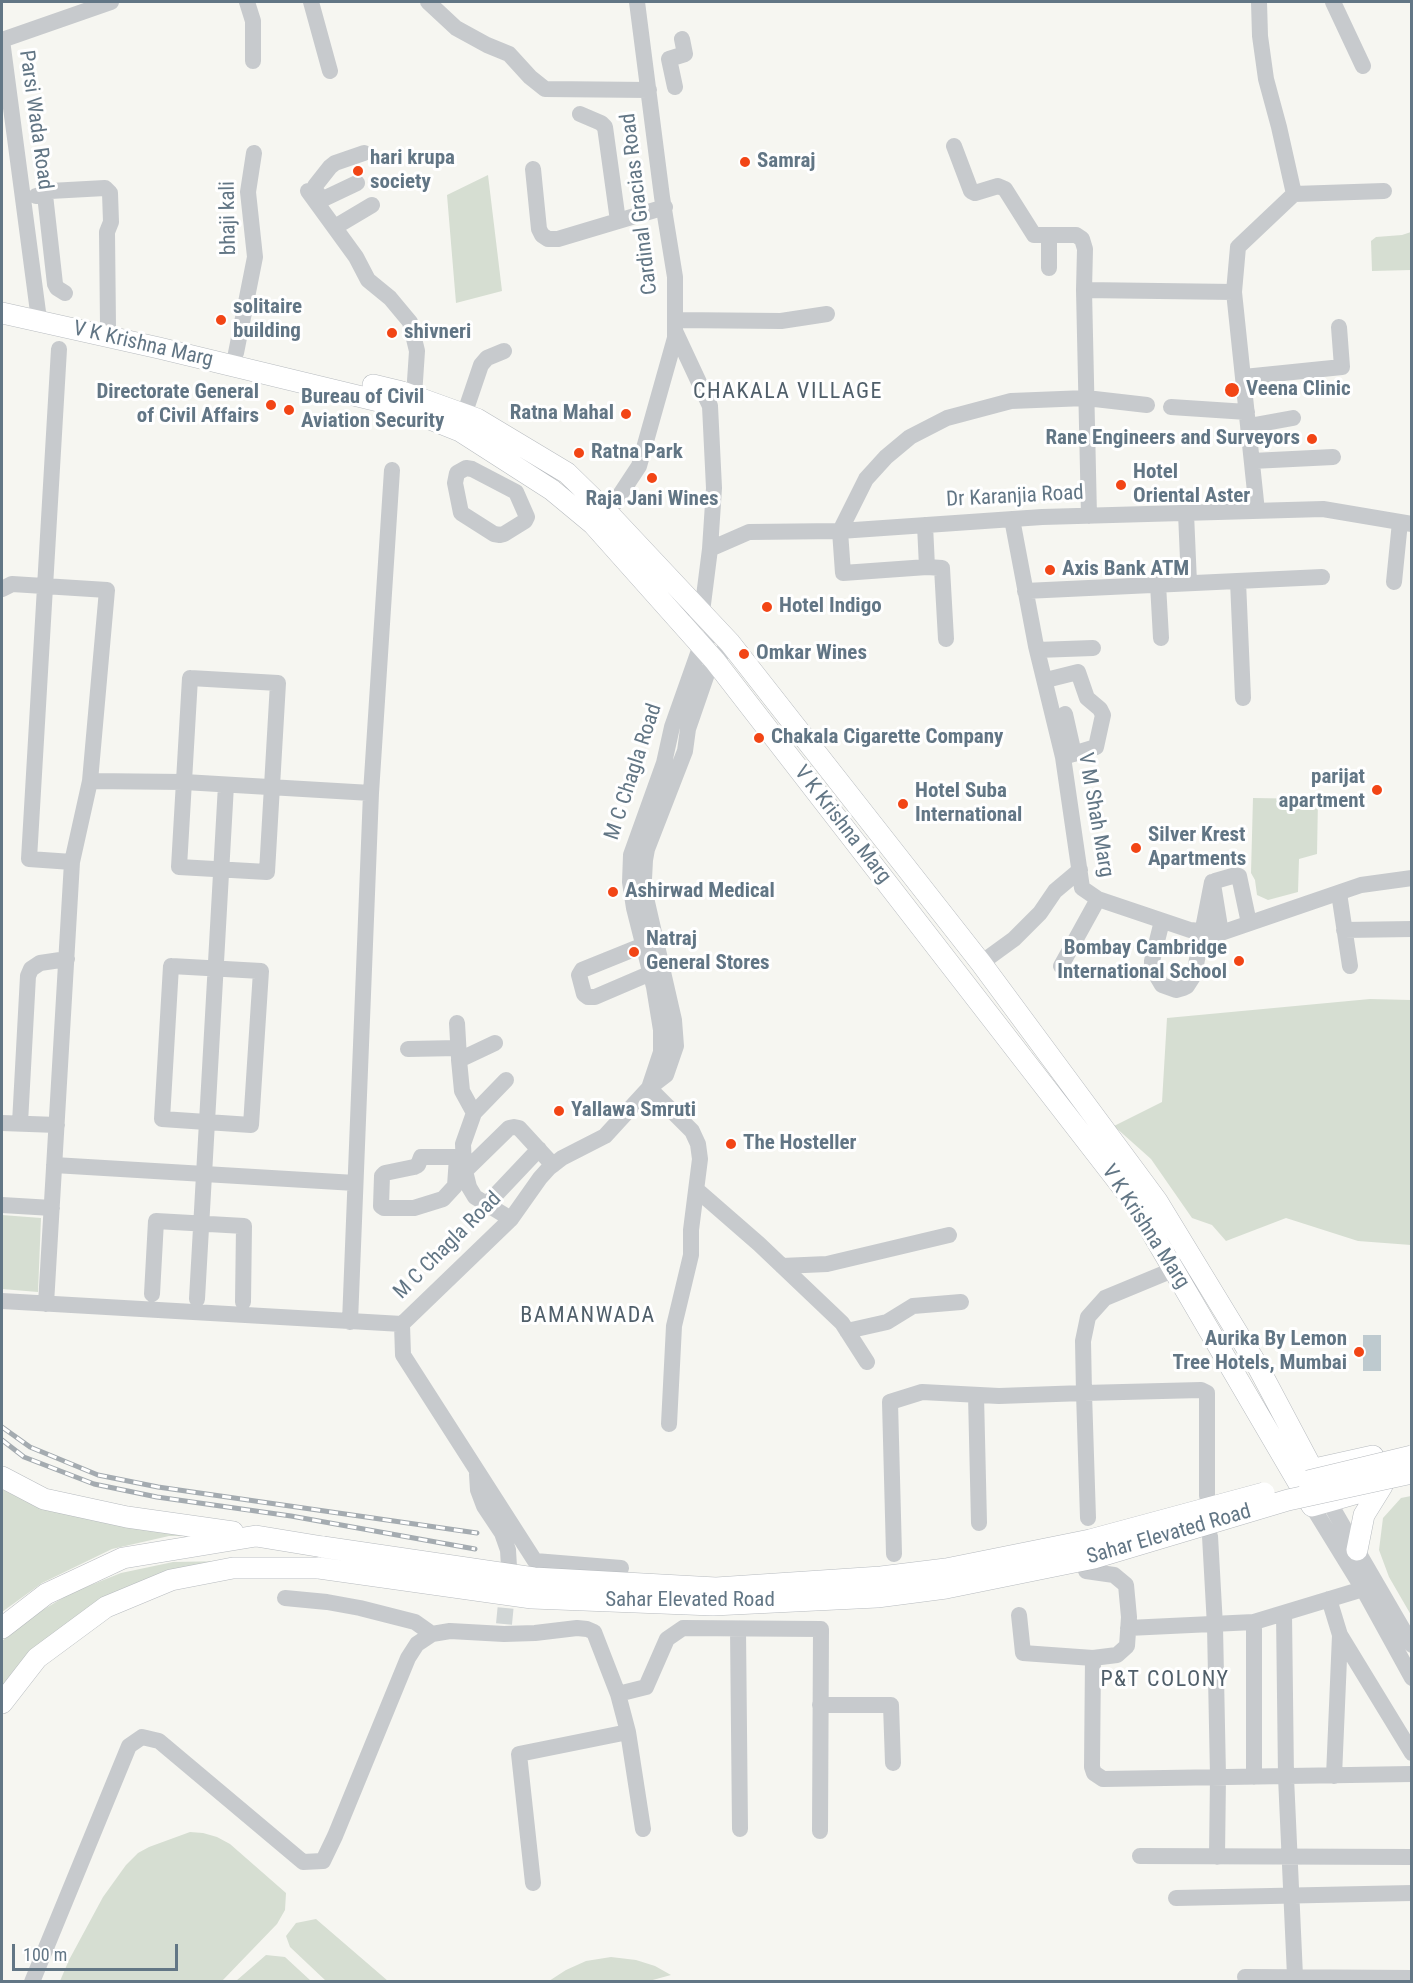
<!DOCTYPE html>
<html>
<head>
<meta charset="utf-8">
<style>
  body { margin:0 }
  #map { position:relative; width:1413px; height:1983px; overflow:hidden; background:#f6f6f1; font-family:"Roboto Condensed",sans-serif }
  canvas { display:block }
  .frame { position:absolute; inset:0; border:3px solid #627685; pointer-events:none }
  .scale { position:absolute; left:12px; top:1944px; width:166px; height:27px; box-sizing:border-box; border:3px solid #627685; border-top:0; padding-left:8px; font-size:18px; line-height:21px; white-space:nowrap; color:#627685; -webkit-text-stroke:4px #fff; paint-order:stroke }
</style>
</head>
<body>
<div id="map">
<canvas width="1413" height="1983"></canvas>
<div class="frame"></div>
<div class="scale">100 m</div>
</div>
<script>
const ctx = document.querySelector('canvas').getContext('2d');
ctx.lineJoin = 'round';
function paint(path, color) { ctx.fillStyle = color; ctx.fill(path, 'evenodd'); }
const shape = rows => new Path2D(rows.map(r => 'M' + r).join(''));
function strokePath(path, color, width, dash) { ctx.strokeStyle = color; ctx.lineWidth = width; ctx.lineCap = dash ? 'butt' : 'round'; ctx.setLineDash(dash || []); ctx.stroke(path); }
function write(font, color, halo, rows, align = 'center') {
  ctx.font = font + ' "Roboto Condensed",sans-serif'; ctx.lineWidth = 6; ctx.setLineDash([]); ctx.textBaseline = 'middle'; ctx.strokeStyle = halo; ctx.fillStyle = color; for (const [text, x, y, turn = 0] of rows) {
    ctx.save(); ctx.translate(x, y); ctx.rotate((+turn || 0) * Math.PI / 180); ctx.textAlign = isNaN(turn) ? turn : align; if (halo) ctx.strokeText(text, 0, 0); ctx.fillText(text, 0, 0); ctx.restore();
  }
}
const green = shape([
  [488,175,502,291,456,303,447,195],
  [1411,232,1411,270,1372,271,1371,241,1376,237,1402,235],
  [1253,798,1318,799,1317,854,1299,859,1298,892,1268,900,1257,895,1255,880,1251,873],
  [1370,999,1411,1000,1411,1245,1358,1241,1286,1218,1226,1241,1212,1225,1192,1218,1151,1159,1114,1126,1162,1102,1167,1018],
  [2,1215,41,1218,38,1292,2,1289],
  [2,1485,207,1536,169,1536,112,1549,42,1583,2,1612],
  [1411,1496,1412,1496,1411,1615,1389,1577,1379,1550,1383,1518,1401,1498],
  [227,1561,152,1581,2,1687,2,1641,26,1620,71,1593,121,1573,173,1562],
  [190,1832,203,1833,217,1837,230,1844,286,1893,285,1910,277,1924,222,1981,60,1981,69,1960,103,1897,126,1865,138,1853,149,1847],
  [316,1919,388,1981,326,1981,290,1947,286,1936,296,1923],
  [266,1955,285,1957,311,1981,236,1981],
  [611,1957,636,1960,655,1966,671,1975,649,1981,549,1981,566,1970,586,1961]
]);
const water = shape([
  [1363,1335,1381,1335,1381,1371,1363,1371]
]);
const minorTunnel = shape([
  [504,1624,508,1583]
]);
const minor = shape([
  [247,2,253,21,253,61],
  [311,2,330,71],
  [428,2,456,28,487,45,509,54,530,77,545,89,649,90],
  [1259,2,1260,36,1266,79,1279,127,1294,194,1384,191],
  [1333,2,1363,66],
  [675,87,669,59,685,54,682,39],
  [580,114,601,123,605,127,618,221],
  [954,146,971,191,975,193,998,186,1005,189,1034,235,1076,235,1082,239,1085,249,1084,290],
  [533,169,539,229,542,235,548,239,558,239,665,207],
  [308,191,356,257,368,280,390,298,410,322,417,351,414,396],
  [45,195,50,191,105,188,110,193,111,222,107,232,108,326],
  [36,196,45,195,55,284,57,288,65,293],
  [322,199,315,190,315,186,330,167,335,163,364,153],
  [317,202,357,183],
  [335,227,372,205],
  [1049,235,1049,268],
  [675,320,781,321,827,314],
  [36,321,38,312,2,40,111,2],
  [675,331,710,406,714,488,710,549,702,612,696,620],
  [59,349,29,859,72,862],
  [236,353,255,257,248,192,254,153],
  [1244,377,1342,367,1339,327],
  [1171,407,1247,412],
  [464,415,481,365,487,358,504,351],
  [1249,426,1293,418],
  [1252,461,1333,457],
  [466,468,472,469,516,492,527,517,525,521,504,534,500,535,494,534,461,513,455,483,457,473,466,468],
  [1257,511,1234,292,1238,247,1294,194],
  [1186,513,1189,583],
  [1089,516,1084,290,1234,292],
  [1012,519,1036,646,1063,757,1082,888,1098,899,1190,930,1221,933,1361,885,1412,878],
  [598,520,608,513,639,466,675,338,675,277,662,197,637,2],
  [925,525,927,567,843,573,840,531,866,479,886,457,910,437,947,418,1011,401,1086,398,1147,405],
  [710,549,749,532,840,531,1042,517,1323,509,1412,524],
  [927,567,942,568,946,639],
  [1238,581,1243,698],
  [1394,582,1400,522],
  [1158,584,1161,638],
  [2,589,12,584,107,590,90,781,72,862,46,1304],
  [1025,591,1322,577],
  [1037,650,1093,648],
  [190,678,278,683,267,872,179,867,190,678],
  [1046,680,1078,672,1087,698,1100,709,1103,715,1096,747,1063,757],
  [1065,714,1074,754],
  [90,781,184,782,371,793],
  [1339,893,1350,966],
  [1162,921,1152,961,1152,968,1162,985,1176,990,1183,988,1187,986,1194,975,1212,882],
  [1344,930,1412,929],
  [1221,933,1213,884,1215,881,1236,875,1239,876,1249,923],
  [644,945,582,970,579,975,584,994,588,997,595,997,651,973],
  [981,963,1014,939,1040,913,1055,891,1080,870],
  [171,966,261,971,251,1125,162,1119,171,966],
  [1061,966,1098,899],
  [457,1023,459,1058],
  [495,1043,459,1060,462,1091,474,1113,506,1080],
  [408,1049,458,1048],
  [649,1088,666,1075,676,1046,674,1020,647,902,644,879,645,860,647,849,685,751,688,729,708,671,730,643],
  [649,1088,692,1131,698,1144,700,1159,691,1230,691,1255,674,1326,669,1424],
  [474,1113,463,1144,464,1167,469,1187,475,1197,511,1219],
  [2,1123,57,1125],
  [20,1123,28,976,31,969,40,963,67,959],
  [457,1157,455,1186,443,1199,414,1208,384,1208,381,1206,382,1176,385,1173,414,1167,418,1165,421,1157,464,1157],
  [54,1165,355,1183],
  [465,1171,509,1128,514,1127,519,1128,553,1165],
  [697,1190,759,1244,842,1323,867,1362],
  [487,1204,539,1149],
  [2,1205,52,1208],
  [782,1266,827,1264,949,1235],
  [152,1294,156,1221,244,1226,243,1302],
  [197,1299,226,785],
  [2,1301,402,1324,511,1219,540,1178,549,1168,562,1158,605,1136,649,1088,661,1052,661,1030,654,987,634,908,630,882,631,855,664,763,672,727,701,645,718,629],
  [350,1322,371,793,392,470],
  [402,1324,403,1355,535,1561,621,1568],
  [847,1331,887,1322,913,1306,961,1302],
  [976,1395,979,1523],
  [477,1474,478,1490,484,1506,502,1533,508,1550,509,1567],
  [1329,1502,1412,1645],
  [1312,1506,1363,1589,1412,1678],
  [1088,1518,1084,1393,1201,1390,1207,1393,1207,1496],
  [1210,1536,1215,1626,1218,1776,1217,1857],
  [894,1554,890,1402,922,1392,999,1396,1084,1393,1083,1341,1088,1317,1105,1298,1175,1269],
  [285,1598,327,1602,360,1608,415,1622,432,1634],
  [1329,1599,1340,1635,1334,1776],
  [1284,1613,1286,1777,1295,1976],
  [1019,1615,1023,1653,1093,1658,1117,1655,1127,1646,1129,1617,1126,1585,1114,1575,1086,1571],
  [1128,1628,1254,1622],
  [738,1629,740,1829],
  [1340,1635,1412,1753],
  [1093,1658,1092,1767,1094,1773,1103,1779,1412,1774],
  [618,1694,646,1687,667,1639,683,1628,821,1629,820,1831],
  [820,1705,891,1705,893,1763],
  [1254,1777,1254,1622,1363,1589],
  [1140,1856,1412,1857],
  [533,1883,519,1754,628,1732],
  [1176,1898,1412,1893],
  [1245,1977,1412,1978],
  [32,1982,129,1746,142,1737,159,1741,303,1862,323,1861,335,1836,408,1658,417,1644,432,1634,450,1631,504,1634,535,1633,577,1628,587,1629,594,1632,618,1694,628,1732,643,1829]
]);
const major = shape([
  [2,313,159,348,395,405,460,431,552,490,593,524,715,661,1134,1202,1312,1506,1358,1493],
  [373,385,402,392,477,419,567,473,608,513,730,643,981,963,1157,1201,1257,1365,1325,1493],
  [1301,1472,1373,1456],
  [2,1477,44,1499,127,1517,233,1532],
  [1357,1550,1364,1515,1382,1486],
  [2,1628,46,1594,123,1558,256,1536,323,1547],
  [2,1703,37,1658,106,1607,171,1580,233,1568,319,1568]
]);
const rail = shape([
  [2,1427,30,1447,98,1475,158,1487,477,1533],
  [2,1440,24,1457,94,1484,157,1497,291,1516,475,1549]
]);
const majorBridge = shape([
  [1308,1481,1412,1456],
  [323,1547,534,1578,716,1588,881,1577,946,1569,1090,1540,1264,1493],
  [319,1568,532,1598,713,1605,877,1597,946,1588,1094,1558,1288,1500,1412,1473]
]);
const markers = [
  [745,162,6,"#f24515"],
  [358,171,6,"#f24515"],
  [221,320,6,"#f24515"],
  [392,333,6,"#f24515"],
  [1232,390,8,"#f24515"],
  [271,405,6,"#f24515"],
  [289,410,6,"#f24515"],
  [626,414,6,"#f24515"],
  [1312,439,6,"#f24515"],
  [579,453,6,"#f24515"],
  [652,478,6,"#f24515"],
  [1121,485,6,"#f24515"],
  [1050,570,6,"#f24515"],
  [767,607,6,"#f24515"],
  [744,654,6,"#f24515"],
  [759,738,6,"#f24515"],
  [1377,790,6,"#f24515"],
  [903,804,6,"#f24515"],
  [1136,848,6,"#f24515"],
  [613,892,6,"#f24515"],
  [634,952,6,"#f24515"],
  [1239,961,6,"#f24515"],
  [559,1111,6,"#f24515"],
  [731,1144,6,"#f24515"],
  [1359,1352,6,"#f24515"]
];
const streetNames = [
  ["Parsi Wada Road",35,120,82],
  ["Cardinal Gracias Road",640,204,-97],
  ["bhaji kali",229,218,-91],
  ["V K Krishna Marg",143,345,13],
  ["Dr Karanjia Road",1015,497,-3],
  ["M C Chagla Road",634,772,-72],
  ["V M Shah Marg",1095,815,80],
  ["V K Krishna Marg",842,825,52],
  ["V K Krishna Marg",1145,1227,57],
  ["M C Chagla Road",448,1246,-45],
  ["Sahar Elevated Road",1169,1535,-16],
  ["Sahar Elevated Road",690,1601]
];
const poiNames = [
  ["hari krupa",370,159],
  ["society",370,183],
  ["Samraj",757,162],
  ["solitaire",233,308],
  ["building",233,332],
  ["shivneri",404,333],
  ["Veena Clinic",1246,390],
  ["Directorate General",259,393,"right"],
  ["of Civil Affairs",259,417,"right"],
  ["Bureau of Civil",301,398],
  ["Aviation Security",301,422],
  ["Ratna Mahal",614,414,"right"],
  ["Rane Engineers and Surveyors",1300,439,"right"],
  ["Ratna Park",591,453],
  ["Hotel",1133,473],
  ["Oriental Aster",1133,497],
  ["Raja Jani Wines",652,500,"center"],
  ["Axis Bank ATM",1062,570],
  ["Hotel Indigo",779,607],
  ["Omkar Wines",756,654],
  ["Chakala Cigarette Company",771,738],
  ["parijat",1365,778,"right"],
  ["apartment",1365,802,"right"],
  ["Hotel Suba",915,792],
  ["International",915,816],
  ["Silver Krest",1148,836],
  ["Apartments",1148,860],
  ["Ashirwad Medical",625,892],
  ["Natraj",646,940],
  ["General Stores",646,964],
  ["Bombay Cambridge",1227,949,"right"],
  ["International School",1227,973,"right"],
  ["Yallawa Smruti",571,1111],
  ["The Hosteller",743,1144],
  ["Aurika By Lemon",1347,1340,"right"],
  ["Tree Hotels, Mumbai",1347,1364,"right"]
];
const neighbourhoodNames = [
  ["CHAKALA VILLAGE",788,392],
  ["BAMANWADA",588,1316],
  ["P&T COLONY",1165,1680]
];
paint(green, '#d6ded2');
paint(water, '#becacf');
strokePath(minorTunnel, '#d1d6d6', 16, [16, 8]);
strokePath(major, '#b7bbbf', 22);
strokePath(minor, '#c7cacd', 16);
strokePath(major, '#fff', 21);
strokePath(rail, '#a4abb0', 5);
strokePath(rail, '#fff', 3, [9]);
strokePath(majorBridge, '#b7bbbf', 22, []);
strokePath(majorBridge, '#fff', 21);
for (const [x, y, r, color] of markers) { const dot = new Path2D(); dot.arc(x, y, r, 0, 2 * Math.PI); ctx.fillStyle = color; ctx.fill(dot); strokePath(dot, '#fff', 2); }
write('21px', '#627685', '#fff', streetNames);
write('bold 21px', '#627685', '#fff', poiNames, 'left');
ctx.letterSpacing = '1.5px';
write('22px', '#505f6a', '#fff', neighbourhoodNames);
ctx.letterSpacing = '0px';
</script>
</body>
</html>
